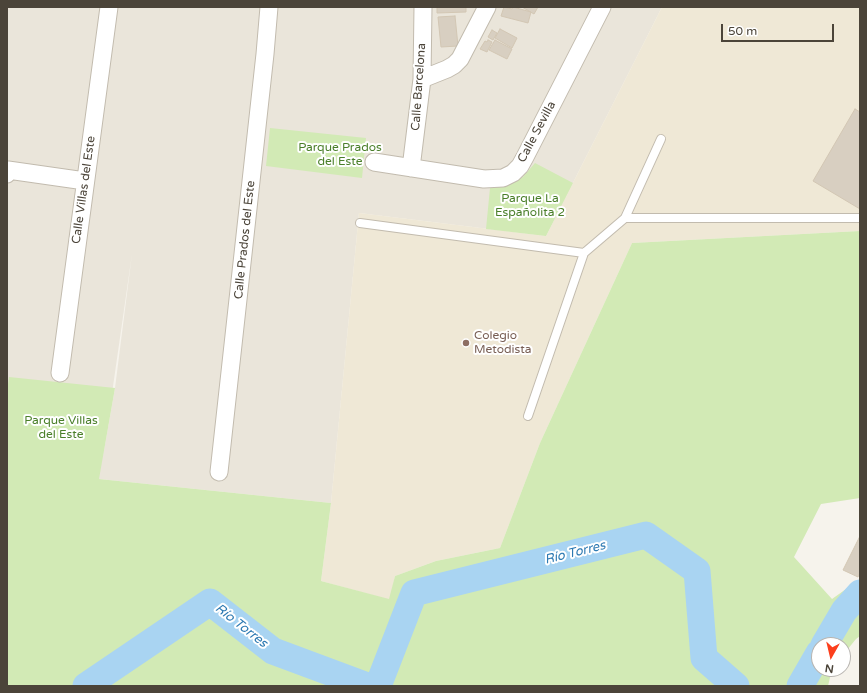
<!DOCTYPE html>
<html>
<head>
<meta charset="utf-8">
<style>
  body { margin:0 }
  #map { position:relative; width:867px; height:693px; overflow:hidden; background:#f6f3ec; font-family:"Varela Round",sans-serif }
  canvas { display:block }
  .frame { position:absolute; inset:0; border:8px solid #4b4439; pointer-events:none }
  .north { position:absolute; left:811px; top:637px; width:40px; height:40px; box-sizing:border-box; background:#fff; border:1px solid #b7b4b0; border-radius:50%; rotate:188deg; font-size:11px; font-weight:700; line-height:16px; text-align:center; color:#4b4439 }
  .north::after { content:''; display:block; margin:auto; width:14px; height:18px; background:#fc3f1d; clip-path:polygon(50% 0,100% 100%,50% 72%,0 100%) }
  .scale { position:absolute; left:721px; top:24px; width:113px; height:18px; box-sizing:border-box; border:2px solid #4b4439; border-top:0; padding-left:5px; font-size:12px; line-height:14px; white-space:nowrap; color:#4b4439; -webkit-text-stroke:3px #fff; paint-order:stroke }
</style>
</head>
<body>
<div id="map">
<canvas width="867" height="693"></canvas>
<div class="frame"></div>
<div class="north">N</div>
<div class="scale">50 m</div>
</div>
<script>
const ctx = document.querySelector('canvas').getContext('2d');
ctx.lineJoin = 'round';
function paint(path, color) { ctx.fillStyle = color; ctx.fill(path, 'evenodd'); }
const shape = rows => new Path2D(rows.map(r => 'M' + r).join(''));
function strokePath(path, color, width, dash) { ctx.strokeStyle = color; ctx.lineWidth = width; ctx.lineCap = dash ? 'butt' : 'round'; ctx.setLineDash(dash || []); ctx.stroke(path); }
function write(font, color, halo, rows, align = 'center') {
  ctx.font = font + ' "Varela Round",sans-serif'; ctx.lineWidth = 4; ctx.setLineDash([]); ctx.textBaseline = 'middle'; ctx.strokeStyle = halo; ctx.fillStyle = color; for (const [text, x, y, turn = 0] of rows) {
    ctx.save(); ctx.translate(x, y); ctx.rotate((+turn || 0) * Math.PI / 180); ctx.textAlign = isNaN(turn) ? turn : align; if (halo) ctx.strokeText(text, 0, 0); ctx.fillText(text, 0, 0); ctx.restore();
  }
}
const residential = shape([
  [7,7,662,7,546,236,359,213,331,503,99,479,7,467],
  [132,254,115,388,103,456]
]);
const education = shape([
  [662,7,860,7,860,231,632,243,540,443,500,548,436,561,395,576,390,600,321,581,331,503,359,213,546,236]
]);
const green = shape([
  [270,128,366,138,362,178,266,166],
  [535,163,573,183,546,236,486,229,490,188,514,182,523,177],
  [860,231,860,498,821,504,794,557,832,599,860,579,860,636,856,639,843,655,843,645,819,645,819,669,832,669,828,686,7,686,7,391,9,377,115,388,99,479,331,503,321,581,389,599,395,576,436,561,500,548,540,443,632,243]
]);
const river = shape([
  [824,645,844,611,860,593],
  [86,686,210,602,273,651,367,686],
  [378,686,414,593,646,535,697,571,704,658,736,686],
  [800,686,819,653]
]);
const building = shape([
  [437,7,466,7,466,12,437,13,437,7],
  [504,7,512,9,513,7,531,12,528,23,501,16,504,7],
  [522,7,538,7,534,14,522,7],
  [455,16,458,46,441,47,438,17,455,16],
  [500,29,517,38,512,48,495,38,500,29],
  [492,30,497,33,493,40,488,37,492,30],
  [488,40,492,42,487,52,480,49,485,41,487,42,488,40],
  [495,40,512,49,507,59,489,50,495,40],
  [855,109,860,112,860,209,813,181,855,109],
  [860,536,860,573,858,577,843,570,860,536]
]);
const service = shape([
  [625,218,860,218],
  [360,223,584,253,625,218,661,139],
  [528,416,584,253]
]);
const minor = shape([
  [422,79,447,69,454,65,460,59,487,7],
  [374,162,484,179,503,178,513,173,520,166,525,157,602,7],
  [411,168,422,79,423,7],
  [7,174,8,170,85,181],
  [60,373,109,7],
  [219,472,265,54,269,7]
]);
const markers = [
  [466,343,4,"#8d6e63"]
];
const streetNames = [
  ["Calle Barcelona",419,87,-86],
  ["Calle Sevilla",537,132,-62],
  ["Calle Villas del Este",84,190,-82],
  ["Calle Prados del Este",245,240,-84]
];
const parkNames = [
  ["Parque Prados",340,148],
  ["del Este",340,162],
  ["Parque La",530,199],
  ["Españolita 2",530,213],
  ["Parque Villas",61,421],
  ["del Este",61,435]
];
const educationNames = [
  ["Colegio",474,336],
  ["Metodista",474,350]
];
const waterNames = [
  ["Río Torres",575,553,-14],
  ["Río Torres",241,626,38]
];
paint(residential, '#eae5da');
paint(education, '#efe8d6');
paint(green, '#d2eab5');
strokePath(river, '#a9d4f2', 27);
paint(building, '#d8cfc1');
strokePath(building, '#d3c7b4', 1);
strokePath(service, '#c2bbae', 10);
strokePath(minor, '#c2bbae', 19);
strokePath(service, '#fff', 8);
strokePath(minor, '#fff', 17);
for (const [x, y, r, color] of markers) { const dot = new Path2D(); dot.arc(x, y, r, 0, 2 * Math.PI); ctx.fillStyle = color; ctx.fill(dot); strokePath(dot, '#fff', 1.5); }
write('12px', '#4b4439', '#fff', streetNames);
write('12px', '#4a7f2a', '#fff', parkNames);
write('12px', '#785e54', '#fff', educationNames, 'left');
write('italic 13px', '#2e7ab2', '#fff', waterNames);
</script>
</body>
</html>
